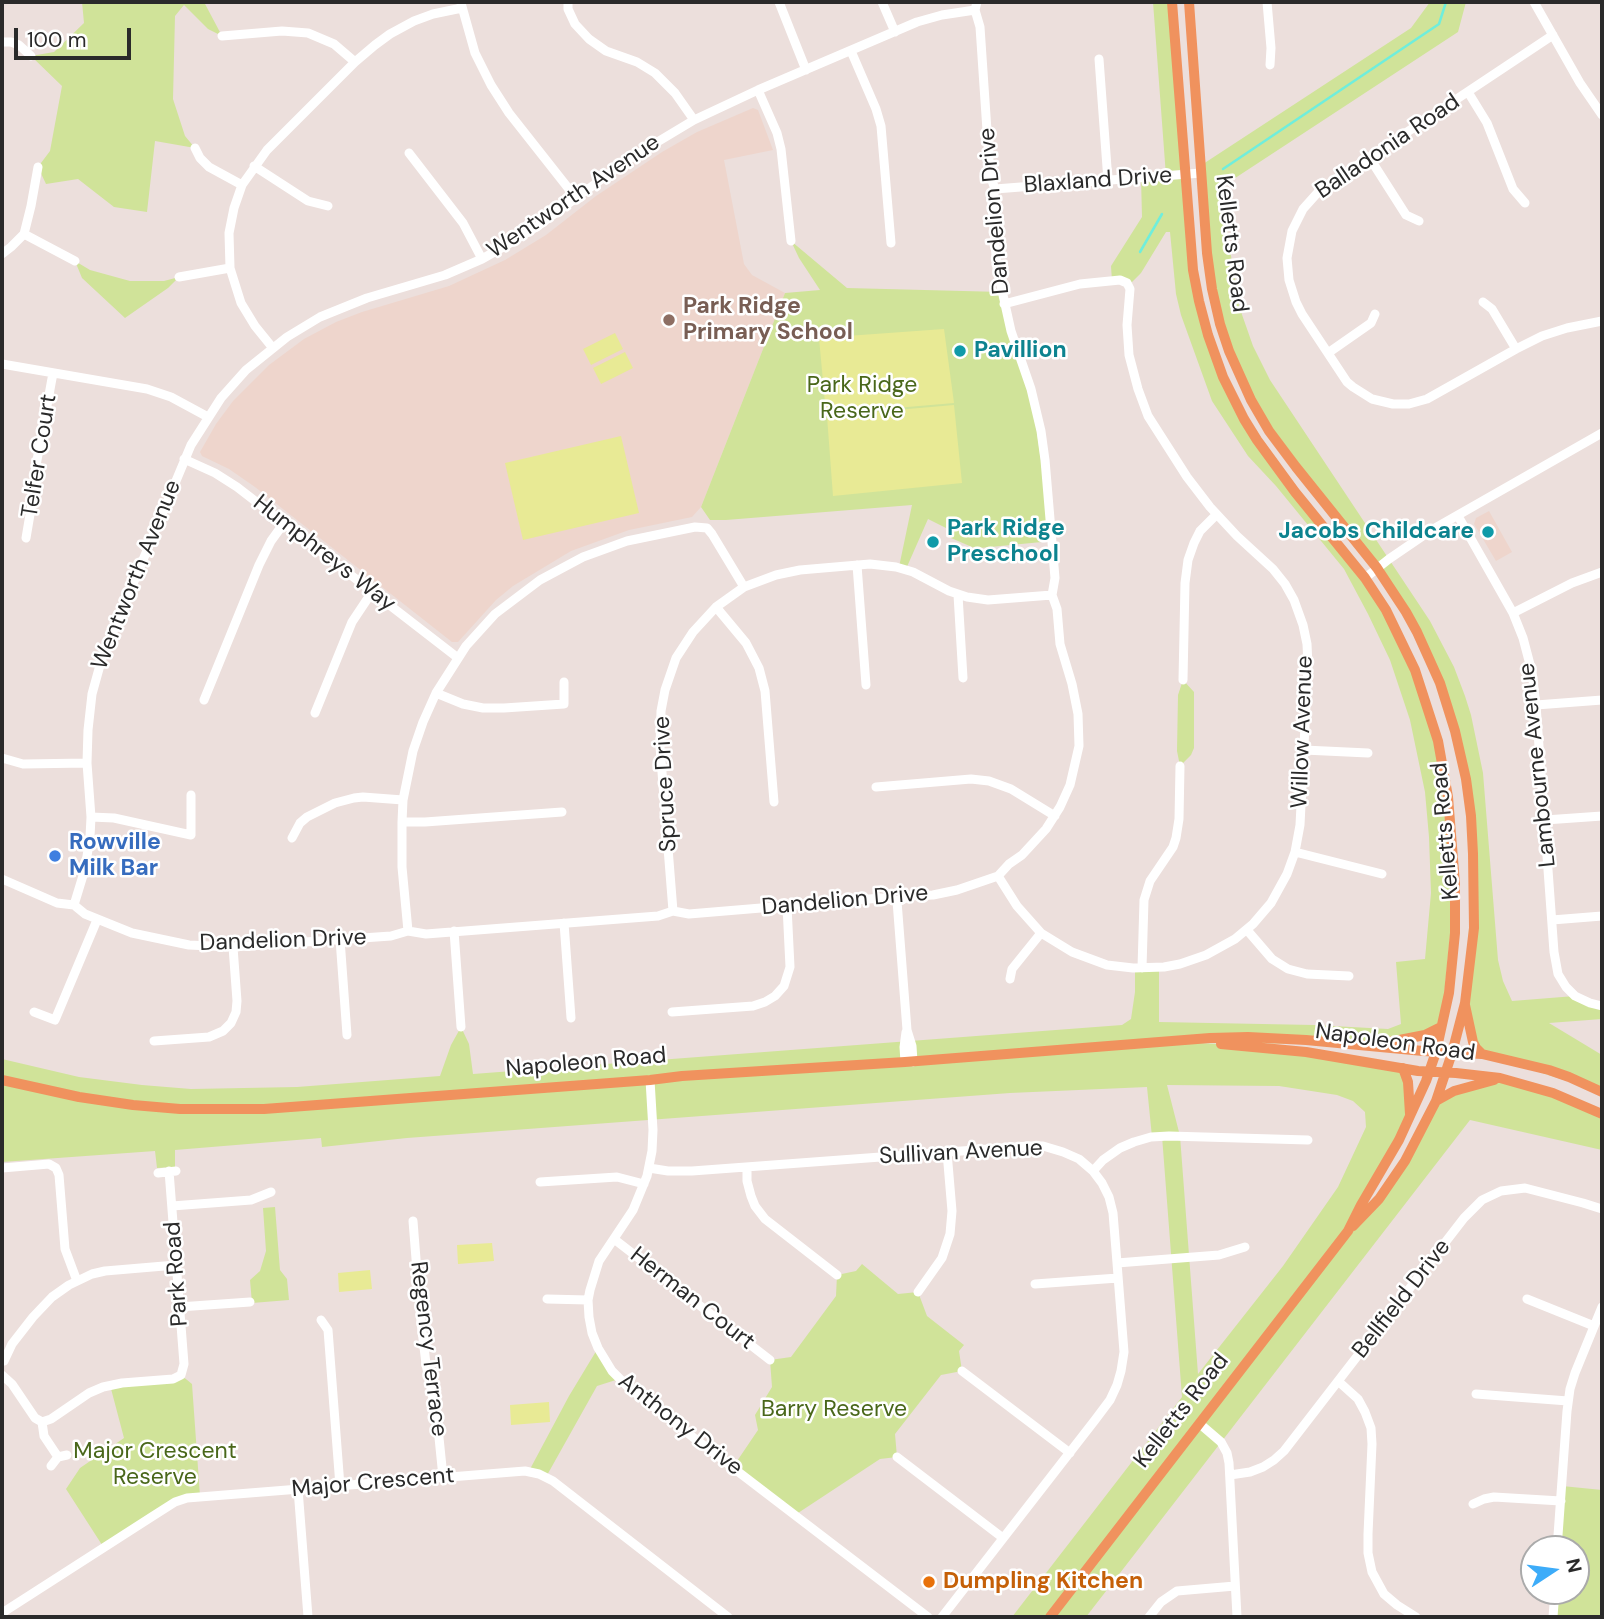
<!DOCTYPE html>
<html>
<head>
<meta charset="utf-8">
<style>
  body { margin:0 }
  #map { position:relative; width:1604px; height:1619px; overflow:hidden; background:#ecdfdc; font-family:"DM Sans",sans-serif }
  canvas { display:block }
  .frame { position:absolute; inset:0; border:4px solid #2a2a2a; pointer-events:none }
  .north { position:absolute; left:1520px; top:1535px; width:70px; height:70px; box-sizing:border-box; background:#fff; border:2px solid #aaa; border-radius:50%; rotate:77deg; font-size:19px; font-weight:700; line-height:28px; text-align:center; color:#2a2a2a }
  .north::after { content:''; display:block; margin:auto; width:24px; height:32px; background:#3dacf9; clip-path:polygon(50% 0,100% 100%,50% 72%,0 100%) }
  .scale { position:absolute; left:14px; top:28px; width:117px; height:32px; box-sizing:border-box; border:4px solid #2a2a2a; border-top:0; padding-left:9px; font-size:21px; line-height:24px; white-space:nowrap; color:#2a2a2a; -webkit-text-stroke:5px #fff; paint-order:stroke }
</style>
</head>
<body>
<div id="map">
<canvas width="1604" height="1619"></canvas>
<div class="frame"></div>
<div class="north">N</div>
<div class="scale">100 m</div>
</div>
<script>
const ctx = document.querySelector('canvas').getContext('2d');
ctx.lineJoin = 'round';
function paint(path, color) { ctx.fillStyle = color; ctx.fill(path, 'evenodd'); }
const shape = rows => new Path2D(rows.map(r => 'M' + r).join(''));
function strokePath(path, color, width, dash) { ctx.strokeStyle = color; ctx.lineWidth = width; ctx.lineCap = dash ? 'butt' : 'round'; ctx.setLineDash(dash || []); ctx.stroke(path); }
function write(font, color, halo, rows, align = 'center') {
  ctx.font = font + ' "DM Sans",sans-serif'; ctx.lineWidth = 5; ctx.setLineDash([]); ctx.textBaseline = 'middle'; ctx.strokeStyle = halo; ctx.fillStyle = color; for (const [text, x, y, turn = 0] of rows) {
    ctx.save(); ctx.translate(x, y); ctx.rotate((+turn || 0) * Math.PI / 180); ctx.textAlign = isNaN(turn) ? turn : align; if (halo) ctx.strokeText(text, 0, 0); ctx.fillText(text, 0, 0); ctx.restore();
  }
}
const education = shape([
  [753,108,758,110,773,150,724,160,744,264,752,275,785,293,701,507,692,517,629,530,571,551,513,586,496,600,458,642,452,642,255,487,229,469,202,456,200,452,216,424,233,401,269,365,304,339,336,322,362,312,449,286,505,260,546,235,596,196,662,152,697,132],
  [1489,511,1512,552,1496,561,1474,524,1476,518]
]);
const green = shape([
  [82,2,204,2,222,36,208,29,184,5,175,16,173,99,185,136,195,148,155,141,147,212,114,207,78,179,46,184,38,167,50,151,62,86,31,56,54,52,84,23],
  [1153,2,1172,2,1199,301,1233,399,1386,610,1431,717,1455,884,1441,1027,1374,1045,1182,1042,1236,1045,1403,1068,1410,1118,1361,1205,1379,1199,1436,1101,1500,1078,1602,1114,1602,1150,1470,1120,1086,1617,1012,1617,1182,1397,1162,1136,1152,1137,1147,1087,1010,1093,407,1138,322,1147,321,1138,175,1150,175,1167,157,1168,155,1151,2,1162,2,1059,79,1077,142,1085,191,1089,297,1087,440,1076,451,1045,461,1027,469,1044,473,1074,1122,1025,1131,1019,1135,992,1135,968,1159,967,1159,1022,1314,1025,1388,1029,1401,1024,1396,962,1425,959,1431,893,1429,837,1425,792,1410,720,1390,660,1368,614,1344,569,1276,486,1248,456,1212,401,1181,315,1176,294,1170,232,1166,232,1141,273,1129,285,1112,281,1111,266,1142,217,1141,178,1166,176],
  [1167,1085,1279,1086,1337,1095,1353,1101,1365,1112,1366,1127,1338,1187,1283,1266,1198,1374,1180,1136],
  [1430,2,1466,2,1458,32,1223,186,1228,237,1239,306,1253,346,1270,380,1430,621,1454,667,1465,696,1471,715,1483,773,1498,960,1503,981,1512,1001,1575,996,1602,1006,1602,1019,1549,1023,1602,1055,1602,1092,1482,1054,1465,1003,1473,854,1455,731,1406,612,1269,431,1220,324,1200,166,1411,28],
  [791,241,847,288,1002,292,1031,389,1052,541,980,548,979,550,951,538,954,532,928,519,906,569,899,567,912,505,726,520,710,520,701,507,785,293,820,290,799,258],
  [75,261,90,270,130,281,164,281,179,277,168,288,125,318,82,278],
  [1183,680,1194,692,1194,748,1191,755,1180,766,1177,751,1178,695],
  [275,1207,280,1270,287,1279,289,1300,252,1303,250,1280,260,1271,266,1251,263,1208],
  [862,1264,898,1294,918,1292,927,1316,964,1345,959,1351,962,1371,941,1375,895,1434,897,1457,880,1459,795,1515,733,1467,758,1430,755,1415,772,1387,770,1360,791,1357,836,1296,837,1275,856,1271],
  [598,1348,619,1379,597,1386,546,1477,529,1471,569,1396],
  [181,1375,192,1384,200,1496,187,1498,104,1548,66,1489,80,1468,124,1438,110,1385],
  [1562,1486,1602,1490,1602,1617,1553,1617,1555,1591,1576,1591,1576,1549,1557,1549]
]);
const pitch = shape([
  [944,329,954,403,826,414,819,338],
  [615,333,623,349,591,365,583,349],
  [625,352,633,368,601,384,593,368],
  [954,405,962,483,833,496,827,416],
  [621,436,639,513,523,540,505,463],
  [492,1243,494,1261,458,1264,457,1245],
  [370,1270,372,1289,339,1292,338,1273],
  [549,1402,550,1422,511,1425,510,1405]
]);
const stream = shape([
  [1223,169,1439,24,1446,2],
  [1140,252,1162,214]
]);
const minor = shape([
  [568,2,568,9,575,24,589,39,606,51,637,62,655,73,675,93,694,120],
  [779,2,806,70],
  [882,2,895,32],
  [1267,2,1271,48,1270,65],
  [1534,2,1580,83,1602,115],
  [461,3,475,53,491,85,509,113,576,198],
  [1553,35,1320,190,1303,209,1292,231,1287,258,1289,280,1296,302,1302,314,1347,382,1353,387,1372,399,1393,404,1409,404,1427,399,1516,349,1542,336,1567,328,1602,321],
  [222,36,282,31,308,33,334,44,355,62],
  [2,42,11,42,19,45,31,56],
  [851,51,876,109,881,126,891,243],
  [1099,59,1108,181],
  [758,90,777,133,781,149,791,241],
  [1468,92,1487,123,1513,189,1525,203],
  [195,148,200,158,209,167,242,185],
  [409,153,463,223,482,259],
  [1369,157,1406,215,1419,221],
  [254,166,308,201,328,206],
  [995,189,1201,173],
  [24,234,75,261],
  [2,254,11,247,24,234,31,206,38,167],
  [179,277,230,268],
  [1483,302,1492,309,1516,349],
  [272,347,255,326,241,303,230,268,229,233,234,208,242,185,267,150,355,62,375,45,390,34,414,21,433,14,462,8],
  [1328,353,1371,323,1375,314],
  [2,364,147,389,171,397,208,417],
  [184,459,215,473,237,487,458,658],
  [1458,516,1513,613,1523,638,1532,672,1536,705,1554,952,1558,974,1566,987,1575,996,1590,1003,1602,1006],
  [26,538,35,485,35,471,53,373],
  [857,565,866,685],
  [1365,578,1389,559,1430,531,1602,433],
  [958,595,963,678],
  [716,607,746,643,759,668,765,691,774,802],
  [1513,613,1572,583,1602,572],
  [1183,680,1185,583,1188,560,1194,543,1200,531,1216,515],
  [436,693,463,704,483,708,504,708,564,704,564,682],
  [204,700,259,565,271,541,284,523],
  [1536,705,1602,700],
  [315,713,352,622,372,592],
  [1304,750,1368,753],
  [2,758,23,764,87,763],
  [876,787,971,779,989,781,1011,789,1055,816],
  [91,817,114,818,191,835,191,795],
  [1545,820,1602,816],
  [402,822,425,822,562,812],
  [292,838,300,823,307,817,335,803,354,798,363,797,403,800],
  [1295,852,1382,874],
  [998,876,1017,906,1041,933,1072,952,1107,965,1133,968,1164,967,1180,964,1206,955,1235,939,1253,924,1271,903,1287,874,1295,852,1300,825,1308,666,1307,644,1303,625,1294,600,1285,584,1273,569,1237,536,1210,507,1187,477,1148,416,1138,389,1129,355,1127,325,1130,289,1127,283,1120,280,1080,284,1004,304],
  [2,879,57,903,74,905,85,914,132,933,189,945,233,947,391,936,408,931,426,934,658,916,673,911,689,914,881,898,900,901,910,896,933,895,957,890,998,876,1009,864,1022,855,1046,829,1060,807,1070,785,1079,746,1078,714,1072,684,1060,644,1057,609,1052,595,1055,578,1045,460,1041,431,1031,389,1011,331,997,268,992,204,995,189,990,175,980,27,975,10,977,2],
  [897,901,907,1030,912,1046,913,1062],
  [74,905,85,869,90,837,91,817,87,763,88,730,92,694,102,658,191,445,221,398,246,370,287,337,320,317,367,298,445,275,482,259,510,243,538,226,629,159,694,120,758,90,917,22,942,15,975,10],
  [673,911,660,747,661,711,665,690,676,658,693,632,716,607,744,587,776,575,800,570,870,564,896,567,913,572,949,591,967,597,988,600,1052,595],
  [1552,920,1602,916],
  [564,923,571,1018],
  [1247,930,1272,959,1288,969,1307,974,1349,976],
  [408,931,402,867,402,822,403,800,413,751,423,722,436,693,466,646,495,614,540,580,583,557,627,541,695,527,707,528,712,534,744,587],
  [454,931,461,1027],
  [340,939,347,1035],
  [1142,968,1144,900,1150,881,1173,847,1176,838,1179,819,1180,766],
  [1010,979,1012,969,1041,933],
  [34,1012,55,1020,97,920],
  [672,1012,753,1006,765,1002,775,996,784,986,790,967,787,906],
  [154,1041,209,1037,223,1031,231,1023,236,1012,237,1001,233,947],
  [905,1062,904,1047,906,1032],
  [650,1080,653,1130,652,1151,647,1176,633,1210,599,1261,590,1290,588,1300,589,1317,592,1333,598,1348,612,1371,630,1389,928,1617],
  [2,1168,49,1164,56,1168,59,1175,65,1249,77,1281],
  [649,1168,668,1171,692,1171,1029,1146,1043,1146,1063,1152,1079,1159,1093,1171,1102,1183,1109,1197,1113,1213,1117,1263,1124,1352,1121,1371,1117,1385,1110,1400,1095,1420,942,1617],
  [747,1168,747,1181,751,1196,755,1206,765,1219,837,1275],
  [1093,1171,1103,1160,1120,1148,1134,1142,1151,1137,1169,1136,1308,1140],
  [158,1173,176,1171],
  [540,1182,617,1177,644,1184],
  [172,1206,251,1200,271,1192],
  [413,1221,421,1322,426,1364,437,1418,443,1477],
  [614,1239,770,1360],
  [1117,1263,1219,1255,1245,1247],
  [1035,1284,1118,1278],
  [918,1292,942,1258,950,1234,952,1211,947,1152],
  [547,1299,588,1300],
  [1527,1299,1594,1326],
  [179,1307,250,1302],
  [321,1320,328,1330,340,1486],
  [4,1361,12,1344,33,1317,52,1297,69,1285,92,1274,105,1271,176,1265],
  [962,1371,1070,1453],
  [2,1375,12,1384,35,1418,42,1422,51,1419,89,1393,103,1387,122,1383,173,1379,181,1375,184,1364,169,1171],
  [1338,1381,1358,1399,1365,1412,1371,1428,1372,1444,1368,1534,1368,1553,1372,1572,1384,1594,1397,1605,1416,1617],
  [1476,1394,1568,1401],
  [42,1422,44,1436,58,1457],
  [1200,1424,1221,1442,1227,1453,1229,1463,1237,1617],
  [897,1457,1003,1538],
  [51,1466,58,1457,67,1455],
  [1230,1475,1250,1472,1263,1467,1274,1460,1284,1451,1464,1218,1482,1200,1501,1191,1525,1188,1583,1203,1602,1209],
  [298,1489,308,1617],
  [1473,1504,1484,1499,1494,1497,1561,1501],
  [1557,1549,1567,1411,1570,1389,1575,1373,1602,1307],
  [2,1613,153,1516,175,1502,187,1498,525,1471,539,1474,553,1481,728,1617],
  [1149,1617,1161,1602,1177,1591,1235,1586],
  [1553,1617,1555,1591]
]);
const major = shape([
  [1189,2,1207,253,1212,289,1220,324,1229,351,1251,400,1269,431,1296,467,1377,568,1406,612,1417,632,1440,683,1455,731,1466,779,1471,816,1473,854,1474,928,1465,1003,1452,1053,1436,1101,1405,1161,1379,1199,1353,1226],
  [1465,1005,1473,1042,1476,1048,1482,1054],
  [1384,1043,1425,1035,1441,1027],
  [1221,1044,1306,1052,1418,1071,1456,1073,1500,1078,1553,1093,1602,1114],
  [1403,1068,1408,1082,1410,1114],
  [2,1080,79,1097,133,1105,180,1109,264,1109,650,1080,682,1076,905,1062,1210,1038,1248,1037,1306,1040,1423,1051,1482,1054,1549,1070,1569,1077,1602,1092],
  [1436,1101,1454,1091,1494,1080],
  [1050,1617,1348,1231,1361,1205,1399,1140,1426,1081,1436,1052,1449,993,1455,933,1455,884,1448,797,1438,741,1415,670,1386,610,1365,578,1295,492,1257,440,1244,419,1223,377,1208,335,1199,301,1193,270,1172,2]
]);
const markers = [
  [669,320,7,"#8d6e63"],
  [960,351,7,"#0f9aa8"],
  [1488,532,7,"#0f9aa8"],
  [933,542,7,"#0f9aa8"],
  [55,856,7,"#3f7fe0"],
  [929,1582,7,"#e8710a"]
];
const streetNames = [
  ["Balladonia Road",1388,147,-34],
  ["Blaxland Drive",1098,181,-4],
  ["Wentworth Avenue",574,197,-34],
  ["Dandelion Drive",995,211,-95],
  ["Kelletts Road",1231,244,83],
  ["Telfer Court",40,456,-81],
  ["Humphreys Way",324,554,38],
  ["Wentworth Avenue",137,575,-68],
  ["Willow Avenue",1303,732,-88],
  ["Lambourne Avenue",1538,765,-96],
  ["Spruce Drive",666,784,-93],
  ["Kelletts Road",1446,831,-95],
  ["Dandelion Drive",845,901,-5],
  ["Dandelion Drive",283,941,-2],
  ["Napoleon Road",1395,1043,8],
  ["Napoleon Road",586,1063,-5],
  ["Sullivan Avenue",961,1153,-3],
  ["Park Road",177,1274,-94],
  ["Herman Court",692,1299,38],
  ["Bellfield Drive",1402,1299,-52],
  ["Regency Terrace",428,1349,83],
  ["Kelletts Road",1182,1411,-52],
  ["Anthony Drive",680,1425,38],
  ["Major Crescent",373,1483,-5]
];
const educationNames = [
  ["Park Ridge",683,307],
  ["Primary School",683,333]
];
const cultureNames = [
  ["Pavillion",974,351],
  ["Park Ridge",947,529],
  ["Preschool",947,555],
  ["Jacobs Childcare",1474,532,"right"]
];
const parkNames = [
  ["Park Ridge",862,386],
  ["Reserve",862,412],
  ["Barry Reserve",834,1410],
  ["Major Crescent",155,1452],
  ["Reserve",155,1478]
];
const shopNames = [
  ["Rowville",69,843],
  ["Milk Bar",69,869]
];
const foodNames = [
  ["Dumpling Kitchen",943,1582]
];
paint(education, '#eed5cc');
paint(green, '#d0e399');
paint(pitch, '#e8ea95');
strokePath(stream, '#6feedc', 2.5);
strokePath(minor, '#fff', 9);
strokePath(major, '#f0925e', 10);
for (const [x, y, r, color] of markers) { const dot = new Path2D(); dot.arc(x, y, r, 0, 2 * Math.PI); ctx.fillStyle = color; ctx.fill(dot); strokePath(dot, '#fff', 2.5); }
write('23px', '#2a2a2a', '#fff', streetNames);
write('bold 23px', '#785e54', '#fff', educationNames, 'left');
write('bold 23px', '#0d838f', '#fff', cultureNames, 'left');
write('23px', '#49671a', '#fff', parkNames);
write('bold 23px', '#366cbe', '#fff', shopNames, 'left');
write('bold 23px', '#c56008', '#fff', foodNames, 'left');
</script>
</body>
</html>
